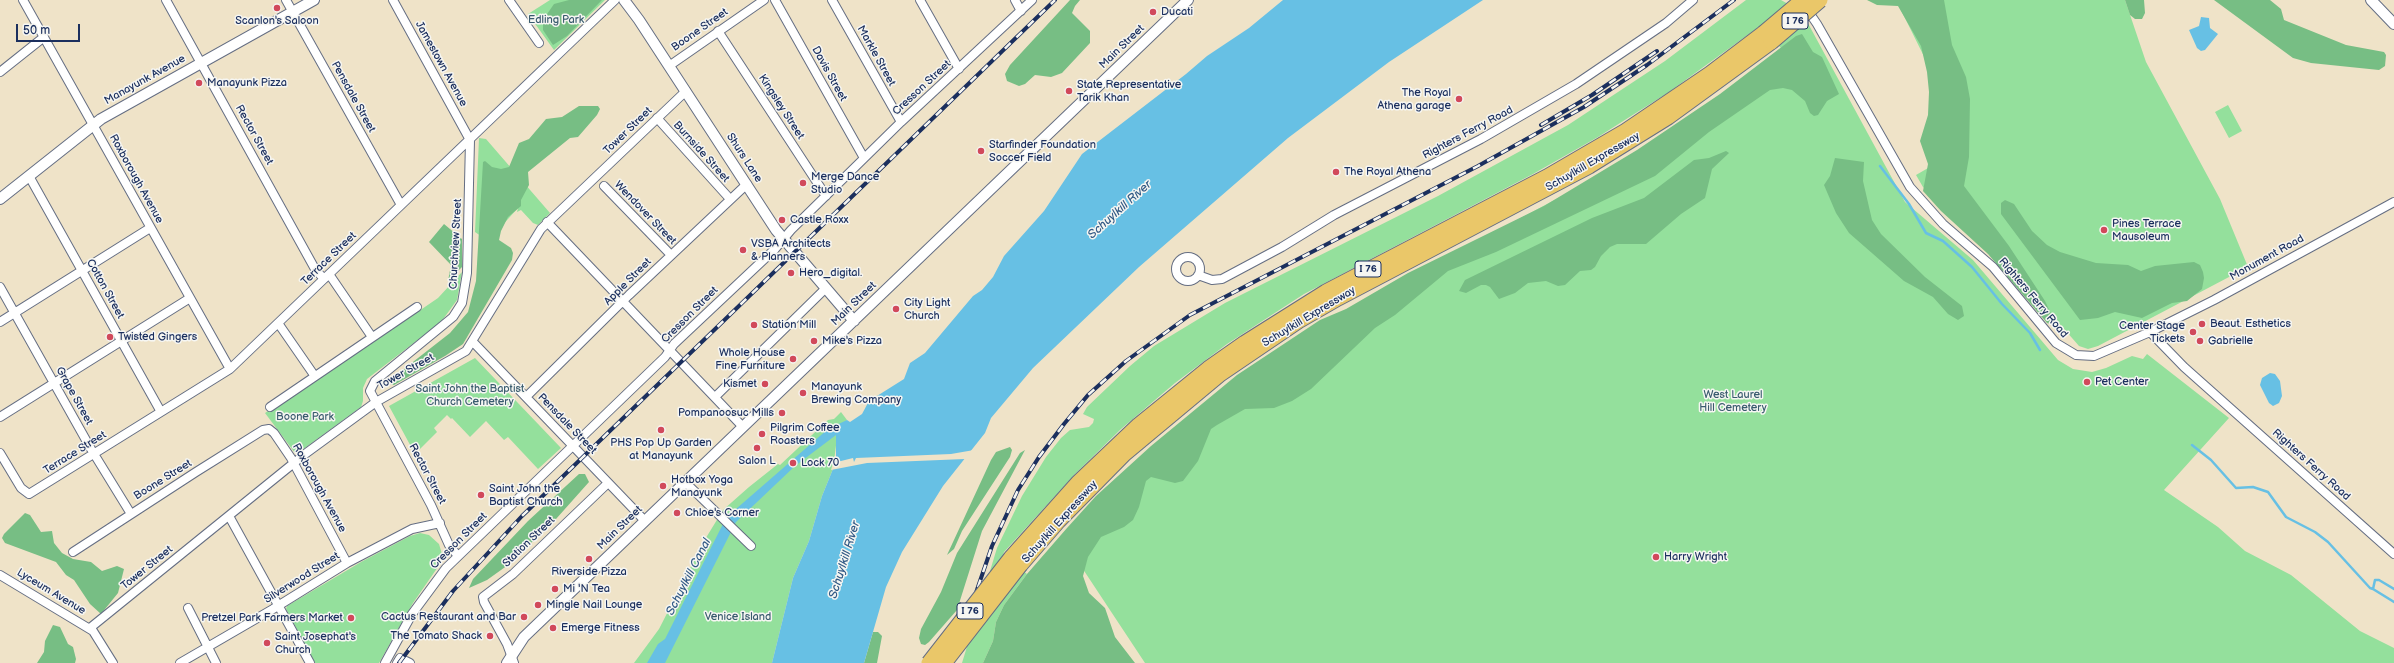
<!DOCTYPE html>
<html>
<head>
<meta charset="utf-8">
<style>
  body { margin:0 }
  #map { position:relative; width:2394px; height:663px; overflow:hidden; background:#efe3c8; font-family:"Balsamiq Sans",sans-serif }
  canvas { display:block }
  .scale { position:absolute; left:16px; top:24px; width:64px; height:18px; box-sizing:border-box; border:2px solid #1b2f5e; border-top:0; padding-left:5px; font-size:12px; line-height:14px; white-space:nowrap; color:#1b2f5e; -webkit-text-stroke:3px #f6f6f2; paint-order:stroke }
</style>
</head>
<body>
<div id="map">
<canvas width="2394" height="663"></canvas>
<div class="scale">50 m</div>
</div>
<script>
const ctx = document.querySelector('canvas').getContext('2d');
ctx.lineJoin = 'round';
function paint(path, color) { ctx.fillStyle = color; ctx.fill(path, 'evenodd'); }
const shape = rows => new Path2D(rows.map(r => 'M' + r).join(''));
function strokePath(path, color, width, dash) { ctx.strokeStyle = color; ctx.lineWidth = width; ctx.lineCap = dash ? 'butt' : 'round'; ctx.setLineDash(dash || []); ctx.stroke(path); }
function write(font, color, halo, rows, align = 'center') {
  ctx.font = font + ' "Balsamiq Sans",sans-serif'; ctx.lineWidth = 3; ctx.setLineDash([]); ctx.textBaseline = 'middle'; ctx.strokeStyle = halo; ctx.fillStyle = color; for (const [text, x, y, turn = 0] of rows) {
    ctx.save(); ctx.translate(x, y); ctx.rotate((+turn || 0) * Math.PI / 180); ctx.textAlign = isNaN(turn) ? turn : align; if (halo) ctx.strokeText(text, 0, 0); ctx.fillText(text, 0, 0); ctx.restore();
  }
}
const green = shape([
  [550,0,605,0,554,50,528,14],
  [1746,0,1781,0,1797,9,1804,16,1905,202,1973,260,2058,360,2073,369,2092,372,2106,368,2132,356,2143,359,2147,354,2229,418,2164,490,2218,527,2245,551,2291,575,2360,631,2394,648,2394,663,1145,663,1065,542,1104,502,1491,234,1616,167,1739,84,1788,43,1781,48,1760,26,1669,92,1598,137,1533,174,1304,294,1227,344,1175,383,1121,429,1075,474,1004,552,1003,555,1027,574,1004,605,996,622,993,641,983,663,962,663,997,548,1022,496,1046,457,1061,438,1070,430,1089,427,1093,423,1094,419,1083,414,1087,407,1130,366,1154,346,1225,303,1438,196,1568,125,1665,61],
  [1896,0,2125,0,2146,62,2220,199,2248,267,2098,346,2088,349,2079,346,1990,244,1923,187,1916,175,1968,145],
  [2228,105,2242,131,2229,138,2215,112],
  [479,138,486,139,550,213,538,225,533,223,521,210,517,212,518,208,488,241,475,232],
  [462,272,457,300,441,322,367,379,363,388,363,401,361,407,298,453,295,453,265,413,418,310,419,311,438,298],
  [475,358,561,448,538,469,508,437,504,440,486,421,470,437,452,418,451,419,447,415,434,428,437,432,415,454,389,406],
  [841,412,847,420,838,430,833,469,822,496,809,541,793,578,772,663,634,663,659,629,704,541,723,510,749,487,778,464,780,465,828,420,834,419],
  [420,533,429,535,439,544,442,554,440,564,413,603,379,663,315,663,286,609,287,606,361,562,410,536]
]);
const forest = shape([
  [569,0,602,0,567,36,553,45,543,30,543,20,554,4],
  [1070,0,1080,0,1075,6,1072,13,1090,31,1090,43,1062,73,1051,77,1035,75,1025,84,1019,86,1007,81,1005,74,1010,65],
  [1867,0,1944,0,1952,45,1966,77,1970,99,1969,157,1964,186,2009,246,2045,301,2053,318,2050,324,2047,323,1988,254,1941,211,1923,191,1928,164,1920,141,1928,115,1929,92,1927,72,1921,46,1898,6,1877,5],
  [2125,0,2144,0,2145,13,2142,19,2135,19,2130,15],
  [2214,0,2270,0,2281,9,2284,20,2346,45,2384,52,2386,55,2385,66,2379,70,2311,63,2293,58],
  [1802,34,1813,52,1822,57,1839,94,1827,101,1818,115,1814,116,1810,113,1805,101,1792,90,1783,88,1770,90,1709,132,1655,176,1496,252,1448,271,1395,315,1375,328,1311,389,1292,401,1274,408,1245,409,1217,425,1211,429,1198,461,1183,481,1175,483,1151,477,1146,481,1139,507,1133,520,1124,527,1101,537,1088,557,1083,576,1089,593,1105,608,1115,637,1135,663,983,663,993,641,996,622,1004,605,1027,574,1067,528,1096,496,1151,446,1237,375,1320,320,1346,309,1408,273,1544,206,1637,150,1720,94,1796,36],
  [579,106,598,106,600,109,597,115,578,137,570,138,528,172,529,185,521,200,521,206,508,217,501,231,499,240,511,248,513,253,512,260,463,344,445,356,394,385,391,384,395,376,450,333,468,312,476,281,483,162,485,161,492,167,501,169,509,167,519,143,529,139,546,119,562,117],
  [1726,151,1729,153,1712,169,1705,198,1681,214,1646,244,1617,244,1610,247,1601,256,1595,267,1591,270,1580,271,1565,285,1558,286,1546,281,1528,283,1515,293,1499,299,1490,287,1486,285,1481,285,1466,293,1459,291,1465,280,1592,218,1644,198,1694,160,1709,158],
  [1835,158,1864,162,1863,181,1872,220,1881,234,1925,277,1962,306,1964,316,1958,320,1948,314,1933,297,1904,281,1849,233,1836,213,1824,185,1830,176],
  [2005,200,2014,204,2032,231,2047,245,2060,252,2096,263,2128,265,2141,271,2155,266,2194,262,2200,265,2203,272,2204,278,2202,289,2187,301,2172,303,2142,318,2115,312,2098,318,2080,320,2001,214,2001,203],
  [444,224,462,239,462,267,448,281,451,265,429,242],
  [1010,447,1012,450,1010,457,962,531,954,549,947,555,991,460,996,452],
  [1025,450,982,531,957,610,929,642,925,645,921,644,919,638,921,629,941,592,957,553,1020,453],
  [579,474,585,474,589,482,556,519,508,565,487,580,469,588,473,579,528,521],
  [25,513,30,515,41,532,52,531,54,543,62,553,73,559,91,562,102,571,117,566,124,569,118,593,101,614,90,604,74,580,66,575,56,562,5,543,2,538,4,534],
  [53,625,60,627,68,644,73,647,76,659,75,663,37,663,44,652,45,641],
  [873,632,878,632,882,636,877,663,864,663]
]);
const water = shape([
  [1283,0,1483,0,1389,62,1288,138,1139,267,1033,368,991,418,985,433,943,486,902,552,886,587,864,663,772,663,793,578,809,541,822,496,833,469,836,457,836,435,795,466,736,522,665,663,647,663,658,644,665,639,728,514,736,509,828,429,847,420,850,422,862,414,869,401,904,379,910,363,925,353,973,296,982,290,993,277,1004,256,1044,211,1082,154,1186,74,1207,56,1249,28],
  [2201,17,2209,18,2210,28,2218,34,2205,50,2201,51,2197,48,2189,30,2199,26],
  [2270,373,2275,374,2280,381,2282,396,2279,403,2273,406,2269,403,2260,385,2262,378]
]);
const pier = shape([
  [974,450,965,459,867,463,831,470,833,463,853,458,854,462,856,458,951,454]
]);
const stream = shape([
  [1880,166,1909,204,1926,233,1943,241,1972,267,2002,304,2030,333,2040,350],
  [2192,445,2211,460,2236,488,2253,487,2268,492,2286,517,2315,532,2328,542,2370,588,2373,589,2375,580,2379,580,2394,589],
  [2373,589,2394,602]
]);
const minor = shape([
  [23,0,230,369],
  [166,0,315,269,324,279],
  [286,0,401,205],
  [393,0,470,140,467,273,462,303,453,317,375,381,370,391,431,505,449,545,458,556],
  [509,0,539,43],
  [775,0,864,158],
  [832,0,901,122],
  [920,0,959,69],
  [1015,0,1021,11],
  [1806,8,1817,24,1910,187,1943,224,1993,267,2056,343,2076,355,2094,356,2150,332,2214,300,2394,202],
  [718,31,826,196],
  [669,66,764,0],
  [0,72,44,37],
  [657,118,730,199],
  [29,176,161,412],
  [604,186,671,255],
  [547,222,743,427],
  '1176 269a12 12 0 1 1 24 0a12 12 0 1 1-24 0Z',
  [329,274,372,337],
  [1198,275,1212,280,1222,279,1282,247,1334,215,1481,139,1576,84,1666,23,1693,0],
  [0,287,91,449,131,514],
  [0,322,150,228],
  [278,323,314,375],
  [2150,332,2184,367,2394,554],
  [473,342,645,521],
  [526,397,629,295,747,184],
  [715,397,826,288],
  [270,407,417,307],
  [0,417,190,298],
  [0,453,21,488,29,494,230,369,615,0],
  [685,482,751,546],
  [229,516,310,663],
  [73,552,196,472,263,430,269,429,274,433,291,458,347,563],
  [0,575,93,631,113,663],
  [188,608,216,663],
  [90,628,305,454,376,402,466,351,541,229,686,91],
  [406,661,410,663],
  [180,663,273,609,347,563,412,529,440,523],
  [385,663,412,614,446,568,665,357,674,344,775,249,791,230,901,122,1032,0],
  [397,663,400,658],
  [514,663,507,644,484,602,483,597,513,574,608,483]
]);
const tertiary = shape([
  [624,0,639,20,776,230,854,321],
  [2371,0,2394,24],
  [0,199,101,119,314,0],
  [507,663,524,637,1188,0]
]);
const motorway = shape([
  [1011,558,1078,483,1139,425,1208,369,1245,343,1326,292,1547,177,1626,131,1710,74,1764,33],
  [1020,565,1058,521,1124,454,1220,374,1298,321,1338,298,1589,166,1668,117,1771,42]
]);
const rail = shape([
  [1541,125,1592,95,1657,51],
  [399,663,453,591,522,516,1055,0],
  [952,663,992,546,1018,490,1039,457,1064,424,1088,395,1126,361,1190,315,1478,166,1584,107,1647,65,1734,0]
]);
const motorwayBridge = shape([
  [1764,33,1803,0],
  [1771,42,1820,0],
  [929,663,1011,558],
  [944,663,1020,565]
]);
const markers = [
  [277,8,4,"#d1495b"],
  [1153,12,4,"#d1495b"],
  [199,83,4,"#d1495b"],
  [1069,91,4,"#d1495b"],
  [1459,99,4,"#d1495b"],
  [981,151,4,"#d1495b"],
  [1336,172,4,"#d1495b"],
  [803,183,4,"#d1495b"],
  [782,220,4,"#d1495b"],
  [2104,230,4,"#d1495b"],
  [743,250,4,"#d1495b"],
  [791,273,4,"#d1495b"],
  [896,309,4,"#d1495b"],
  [2202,324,4,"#d1495b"],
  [754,325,4,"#d1495b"],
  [2193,332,4,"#d1495b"],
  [110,337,4,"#d1495b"],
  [814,341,4,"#d1495b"],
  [2200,341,4,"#d1495b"],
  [793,359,4,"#d1495b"],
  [2087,382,4,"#d1495b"],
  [765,384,4,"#d1495b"],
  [803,393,4,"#d1495b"],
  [782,413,4,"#d1495b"],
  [661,430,4,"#d1495b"],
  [762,434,4,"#d1495b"],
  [757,448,4,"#d1495b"],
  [793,463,4,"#d1495b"],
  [663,486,4,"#d1495b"],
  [481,495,4,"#d1495b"],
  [677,513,4,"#d1495b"],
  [1656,557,4,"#d1495b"],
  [589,559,4,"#d1495b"],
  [555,589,4,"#d1495b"],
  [538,605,4,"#d1495b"],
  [524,617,4,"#d1495b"],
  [351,618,4,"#d1495b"],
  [553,628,4,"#d1495b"],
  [490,636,4,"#d1495b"],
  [267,643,4,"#d1495b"]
];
const shields = [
  [1795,21,26],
  [1368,269,26],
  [970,611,26]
];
const shieldNames = [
  ["I 76",1795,21],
  ["I 76",1368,269],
  ["I 76",970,611]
];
const poiNames = [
  ["Ducati",1161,12],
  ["Scanlon's Saloon",277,21,"center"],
  ["Manayunk Pizza",207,83],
  ["State Representative",1077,85],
  ["Tarik Khan",1077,98],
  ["The Royal",1451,93,"right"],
  ["Athena garage",1451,106,"right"],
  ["Starfinder Foundation",989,145],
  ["Soccer Field",989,158],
  ["The Royal Athena",1344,172],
  ["Merge Dance",811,177],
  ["Studio",811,190],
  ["Castle Roxx",790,220],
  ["Pines Terrace",2112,224],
  ["Mausoleum",2112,237],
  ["VSBA Architects",751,244],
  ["& Planners",751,257],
  ["Hero_digital.",799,273],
  ["City Light",904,303],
  ["Church",904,316],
  ["Beaut. Esthetics",2210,324],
  ["Station Mill",762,325],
  ["Center Stage",2185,326,"right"],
  ["Tickets",2185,339,"right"],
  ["Twisted Gingers",118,337],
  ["Mike's Pizza",822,341],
  ["Gabrielle",2208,341],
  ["Whole House",785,353,"right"],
  ["Fine Furniture",785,366,"right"],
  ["Pet Center",2095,382],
  ["Kismet",757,384,"right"],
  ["Manayunk",811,387],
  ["Brewing Company",811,400],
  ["Pompanoosuc Mills",774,413,"right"],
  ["Pilgrim Coffee",770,428],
  ["Roasters",770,441],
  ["PHS Pop Up Garden",661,443,"center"],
  ["at Manayunk",661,456,"center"],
  ["Salon L",757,461,"center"],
  ["Lock 70",801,463],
  ["Hotbox Yoga",671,480],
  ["Manayunk",671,493],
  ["Saint John the",489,489],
  ["Baptist Church",489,502],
  ["Chloe's Corner",685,513],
  ["Harry Wright",1664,557],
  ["Riverside Pizza",589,572,"center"],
  ["Mi 'N Tea",563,589],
  ["Mingle Nail Lounge",546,605],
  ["Cactus Restaurant and Bar",516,617,"right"],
  ["Pretzel Park Farmers Market",343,618,"right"],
  ["Emerge Fitness",561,628],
  ["The Tomato Shack",482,636,"right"],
  ["Saint Josephat's",275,637],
  ["Church",275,650]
];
const parkNames = [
  ["Edling Park",556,20],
  ["Saint John the Baptist",470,389],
  ["Church Cemetery",470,402],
  ["West Laurel",1733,395],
  ["Hill Cemetery",1733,408],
  ["Boone Park",305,417],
  ["Venice Island",738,617]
];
const streetNames = [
  ["Boone Street",700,30,-35],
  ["Main Street",1122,47,-44],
  ["Markle Street",876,56,61],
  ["Jamestown Avenue",441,64,61],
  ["Davis Street",829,74,61],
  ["Manayunk Avenue",145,80,-29],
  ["Cresson Street",922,88,-43],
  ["Pensdale Street",353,97,61],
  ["Kingsley Street",781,107,57],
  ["Tower Street",628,131,-44],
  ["Righters Ferry Road",1468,133,-28],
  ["Rector Street",254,135,61],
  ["Burnside Street",701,152,48],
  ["Shurs Lane",744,158,57],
  ["Schuylkill Expressway",1593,162,-30],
  ["Roxborough Avenue",136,179,61],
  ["Wendover Street",645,213,46],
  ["Churchview Street",456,244,-87],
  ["Monument Road",2267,258,-29],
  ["Terrace Street",329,259,-44],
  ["Apple Street",628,282,-45],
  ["Cotton Street",105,289,61],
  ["Righters Ferry Road",2033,298,50],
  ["Main Street",854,304,-44],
  ["Cresson Street",690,315,-45],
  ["Schuylkill Expressway",1309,317,-31],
  ["Tower Street",406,372,-29],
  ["Grape Street",74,396,61],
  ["Pensdale Street",567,424,46],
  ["Terrace Street",75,453,-32],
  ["Righters Ferry Road",2311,465,42],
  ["Rector Street",427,474,62],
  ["Boone Street",163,480,-32],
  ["Roxborough Avenue",319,488,61],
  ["Schuylkill Expressway",1060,522,-48],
  ["Main Street",620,528,-44],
  ["Cresson Street",459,541,-45],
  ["Station Street",529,542,-44],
  ["Tower Street",147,568,-39],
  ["Silverwood Street",302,578,-32],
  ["Lyceum Avenue",51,592,31]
];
const waterNames = [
  ["Schuylkill River",1120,210,-42],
  ["Schuylkill River",845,560,-73],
  ["Schuylkill Canal",689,577,-63]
];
paint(green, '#94e09c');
paint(forest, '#77be84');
paint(water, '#67c0e4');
paint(pier, '#efe3c8');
strokePath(stream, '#67c0e4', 2.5);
strokePath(minor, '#656e83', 10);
strokePath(tertiary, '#656e83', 12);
strokePath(motorway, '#656e83', 17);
strokePath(minor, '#fff', 8);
strokePath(tertiary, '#fff', 10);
strokePath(motorway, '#eac769', 15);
strokePath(rail, '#1b2f5e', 4);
strokePath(rail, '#f6f6f2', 2.5, [8]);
strokePath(motorwayBridge, '#656e83', 17, []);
strokePath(motorwayBridge, '#eac769', 15);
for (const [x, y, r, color] of markers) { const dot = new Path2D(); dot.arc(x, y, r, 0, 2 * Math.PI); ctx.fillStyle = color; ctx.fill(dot); strokePath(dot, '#f6f6f2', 1.5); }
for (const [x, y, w] of shields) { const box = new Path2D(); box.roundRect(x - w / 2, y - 8, w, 16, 3); ctx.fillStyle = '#f6f6f2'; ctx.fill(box); strokePath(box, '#1b2f5e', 1); }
write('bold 10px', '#1b2f5e', null, shieldNames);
write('11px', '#1b2f5e', '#f6f6f2', poiNames, 'left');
write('11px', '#395b6e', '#f6f6f2', parkNames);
write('11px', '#1b2f5e', '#f6f6f2', streetNames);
write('italic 12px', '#325a86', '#f6f6f2', waterNames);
</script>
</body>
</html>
